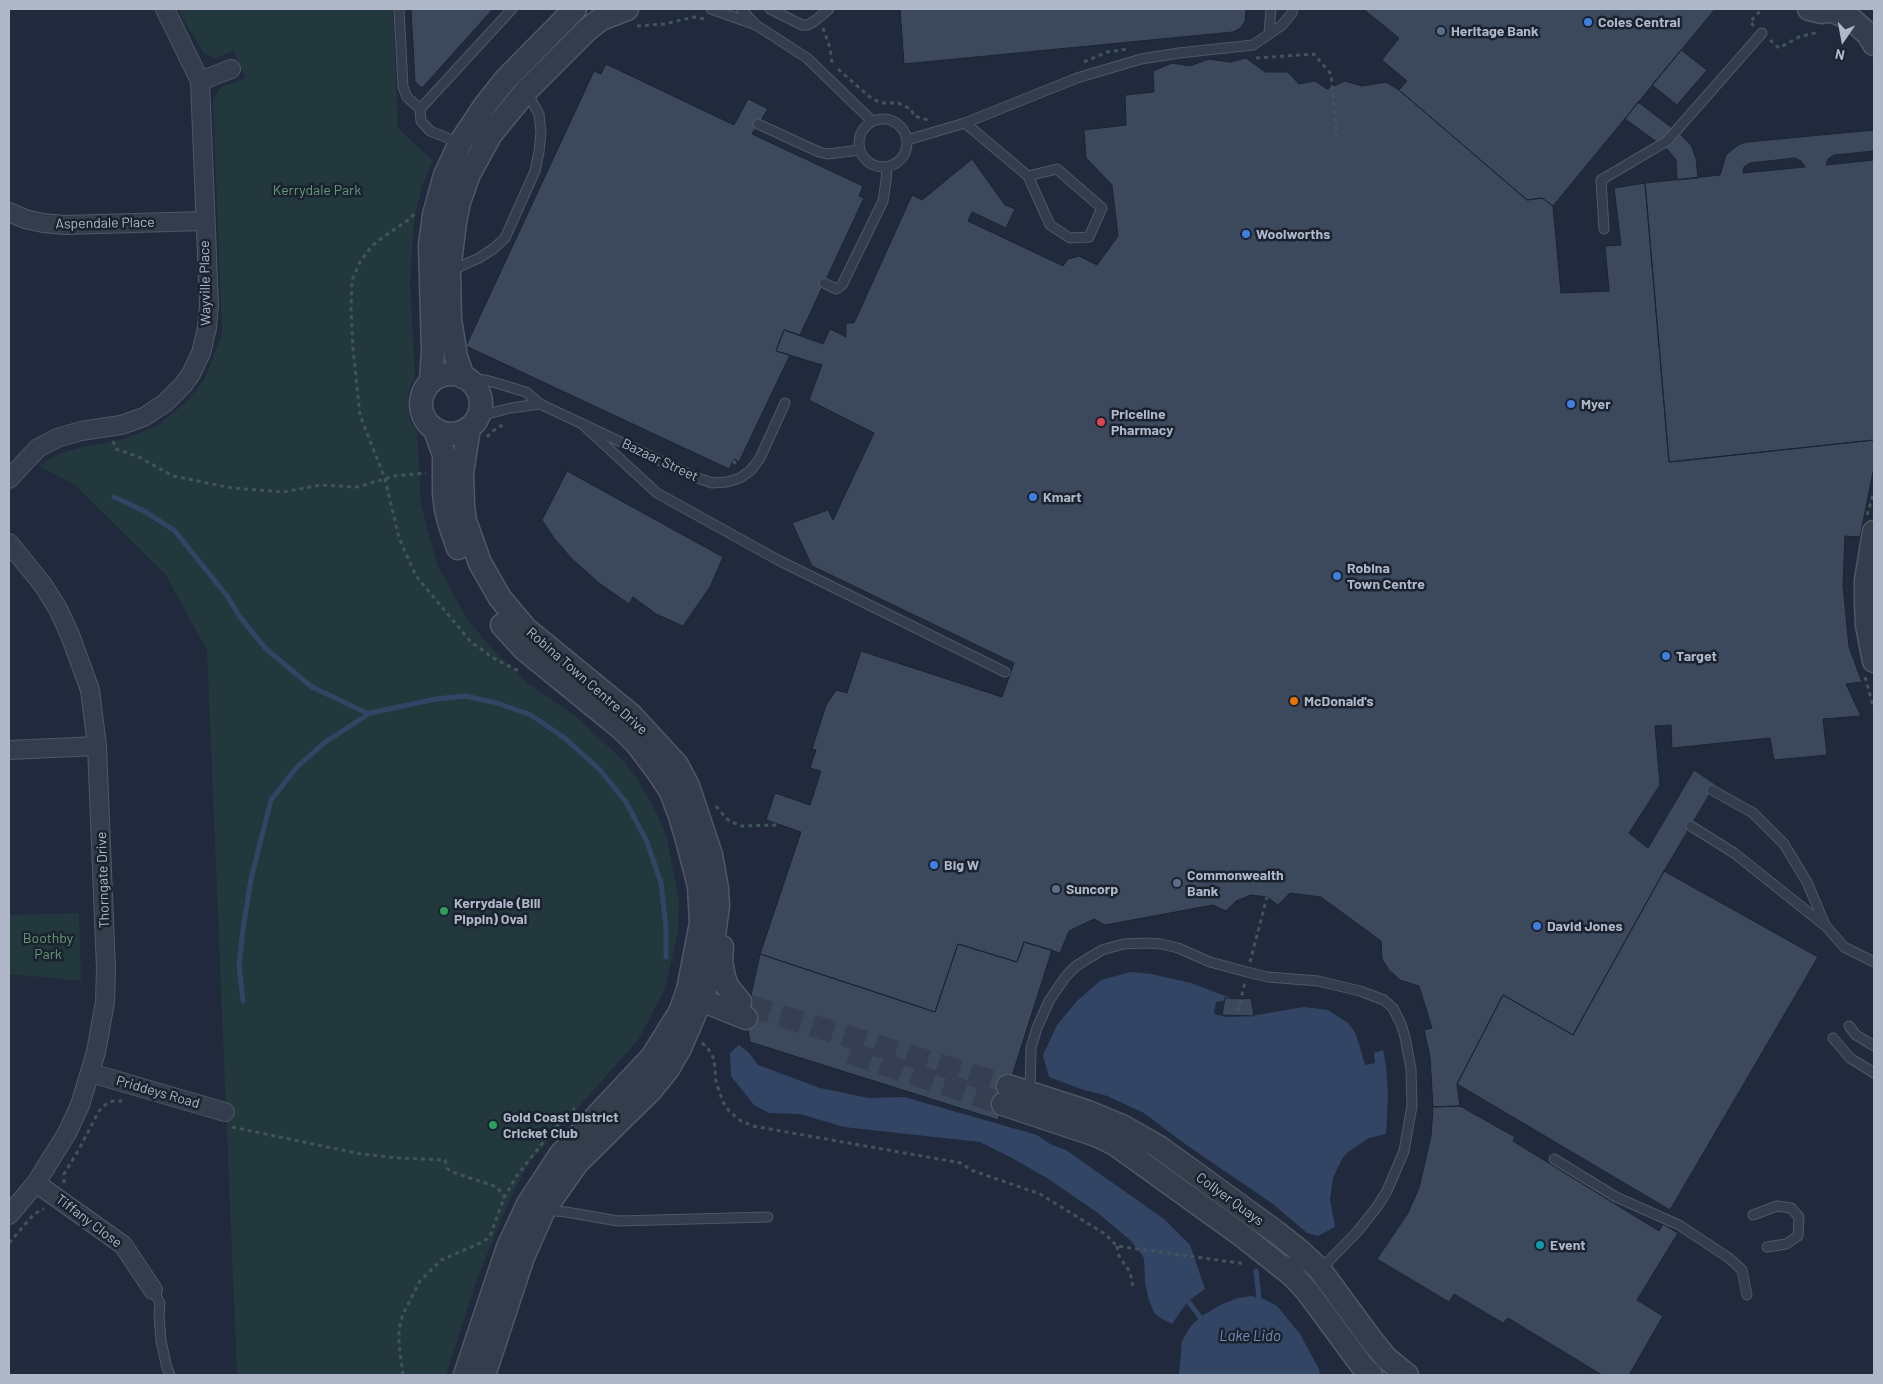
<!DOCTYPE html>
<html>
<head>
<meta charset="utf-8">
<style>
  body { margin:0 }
  #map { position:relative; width:1883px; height:1384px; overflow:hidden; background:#202a3c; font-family:Barlow,sans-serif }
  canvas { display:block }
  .frame { position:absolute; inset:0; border:10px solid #afb7c8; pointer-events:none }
  .north { position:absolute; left:1818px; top:15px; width:50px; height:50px; -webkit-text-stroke:4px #1a2230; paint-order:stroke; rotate:192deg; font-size:14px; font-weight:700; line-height:20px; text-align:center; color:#afb7c8 }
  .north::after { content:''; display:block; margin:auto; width:18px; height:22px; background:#afb7c8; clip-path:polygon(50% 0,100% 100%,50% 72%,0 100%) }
</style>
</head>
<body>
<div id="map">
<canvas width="1883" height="1384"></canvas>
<div class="frame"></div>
<div class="north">N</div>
</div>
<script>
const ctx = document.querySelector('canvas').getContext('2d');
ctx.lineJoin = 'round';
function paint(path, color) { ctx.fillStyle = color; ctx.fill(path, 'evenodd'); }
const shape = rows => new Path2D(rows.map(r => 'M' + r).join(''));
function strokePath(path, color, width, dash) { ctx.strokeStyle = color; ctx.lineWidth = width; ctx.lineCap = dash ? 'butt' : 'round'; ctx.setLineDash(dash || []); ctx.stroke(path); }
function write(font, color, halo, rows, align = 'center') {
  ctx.font = font + ' Barlow,sans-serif'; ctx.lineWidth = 5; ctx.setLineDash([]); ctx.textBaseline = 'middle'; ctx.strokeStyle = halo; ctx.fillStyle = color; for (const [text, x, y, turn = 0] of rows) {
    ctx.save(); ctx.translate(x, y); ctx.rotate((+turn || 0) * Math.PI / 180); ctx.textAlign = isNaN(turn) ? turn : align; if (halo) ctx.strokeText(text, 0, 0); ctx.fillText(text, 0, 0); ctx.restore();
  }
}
const green = shape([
  [180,9,393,9,398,128,433,161,422,186,414,221,410,283,415,375,408,393,409,419,417,432,421,505,437,564,465,615,489,646,526,682,574,715,625,762,641,785,657,814,667,838,679,900,678,933,664,991,638,1040,529,1163,508,1203,476,1282,446,1375,237,1375,207,650,165,574,75,485,39,466,61,453,86,446,124,439,158,425,188,400,205,378,222,334,213,99,222,87,245,78,234,51,215,58,203,52,180,14],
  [79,913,81,981,9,974,9,915]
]);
const water = shape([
  [1130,972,1151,974,1191,983,1233,999,1216,1002,1214,1014,1227,1017,1251,1016,1304,1007,1328,1010,1348,1023,1356,1034,1365,1065,1375,1063,1374,1053,1383,1050,1386,1066,1388,1093,1386,1134,1369,1138,1348,1152,1342,1159,1333,1178,1330,1199,1335,1227,1318,1236,1307,1233,1273,1204,1185,1144,1144,1113,1107,1096,1081,1089,1049,1077,1043,1055,1057,1025,1077,1001,1101,980],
  [739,1045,749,1053,758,1065,820,1088,868,1098,904,1097,1037,1135,1050,1144,1066,1150,1164,1219,1190,1245,1205,1289,1188,1301,1172,1324,1162,1319,1154,1313,1149,1300,1145,1283,1144,1258,1131,1241,1098,1213,1047,1178,1012,1158,980,1142,844,1127,800,1114,769,1113,754,1105,731,1076,730,1053],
  [1251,1296,1264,1299,1277,1306,1300,1334,1319,1369,1320,1375,1179,1375,1182,1341,1191,1326,1200,1317,1220,1305,1238,1298]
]);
const stream = shape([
  [114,497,144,511,174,530,227,596,240,617,266,649,312,687,369,714],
  [243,1001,239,966,243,929,251,879,271,800,297,767,324,743,370,713,436,699,465,696,497,703,531,715,566,739,600,770,626,802,647,842,661,883,666,928,666,957],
  [1256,1271,1259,1298],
  [1188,1301,1200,1317]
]);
const building = shape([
  [411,9,493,9,422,88,415,82,411,9],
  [900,9,1246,9,1246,11,1245,22,1239,29,1233,32,904,64,900,9],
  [1363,9,1715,9,1553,206,1542,198,1527,200,1399,90,1407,81,1382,60,1399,38,1363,9],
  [1681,50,1707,70,1677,105,1652,85,1681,50],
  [1246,58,1265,72,1288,72,1299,84,1315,81,1327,89,1345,81,1362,86,1386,82,1399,90,1527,200,1542,198,1553,206,1561,293,1609,291,1605,246,1621,245,1614,188,1645,183,1669,462,1874,440,1874,467,1860,537,1845,536,1843,585,1849,647,1862,682,1846,684,1861,716,1823,719,1827,755,1774,760,1770,738,1672,748,1671,725,1655,726,1660,785,1629,833,1648,848,1694,770,1715,784,1712,790,1664,871,1573,1035,1503,995,1457,1084,1460,1106,1433,1107,1430,1057,1424,1030,1432,1028,1419,986,1400,980,1389,970,1382,959,1381,941,1321,897,1290,893,1278,905,1267,897,1251,895,1236,901,1226,911,1213,905,1105,925,1094,919,1069,931,1060,953,1024,942,1017,962,958,944,935,1012,760,954,801,832,766,820,775,793,810,805,821,771,810,768,816,750,812,749,826,705,836,690,847,693,861,651,1002,697,1014,663,812,566,792,523,828,510,833,520,874,433,809,400,822,365,776,351,784,330,823,344,830,329,846,337,846,323,854,323,912,195,922,200,972,159,1005,205,1015,209,1006,228,972,212,968,221,1063,266,1068,259,1079,256,1097,265,1118,236,1112,185,1086,158,1084,130,1126,125,1125,95,1154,92,1153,71,1172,63,1190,66,1209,59,1230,62,1246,58],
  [606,64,734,125,748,99,768,109,752,134,863,186,859,196,864,198,800,335,784,330,776,351,790,355,739,462,734,459,729,469,466,346,594,71,601,74,606,64],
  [1638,102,1680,134,1691,145,1696,158,1698,178,1677,180,1676,160,1668,150,1625,119,1638,102],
  [1874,130,1874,151,1834,155,1828,159,1826,165,1874,160,1874,440,1669,462,1645,183,1720,175,1726,155,1738,145,1747,142,1874,130],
  [1795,158,1801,161,1805,167,1743,173,1744,167,1750,163,1795,158],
  [567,471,723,557,710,587,683,626,656,614,633,597,629,604,599,583,571,558,554,538,542,520,567,471],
  [1664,871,1818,957,1670,1210,1457,1084,1503,995,1573,1035,1664,871],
  [1024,942,1052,950,998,1120,750,1042,746,1018,760,954,935,1012,958,944,1017,962,1024,942],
  [1225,998,1241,999,1251,998,1254,1016,1222,1015,1225,998],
  [1460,1106,1515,1137,1513,1141,1659,1231,1663,1224,1678,1233,1637,1300,1663,1316,1629,1375,1602,1375,1508,1318,1503,1323,1454,1294,1449,1302,1377,1259,1408,1213,1419,1188,1431,1136,1433,1107,1460,1106]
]);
const tertiaryTunnel = shape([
  [749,1006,1008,1086],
  [850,1053,1003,1104]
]);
const path = shape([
  [637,26,664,24,694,17,704,19],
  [1754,26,1750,22,1762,9],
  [823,28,830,48,832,63],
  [1770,40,1779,48,1799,37,1819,32],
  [1256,58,1314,54,1331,74,1337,139],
  [1084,62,1107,52,1128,49],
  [838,69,872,99,883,103,898,103,911,109,914,116,928,120],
  [414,214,411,218,382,238,371,247,360,262,352,280,351,309,353,349,360,415,385,479,399,538,416,576,471,642,495,659,521,672],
  [487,437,491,432,504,424],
  [113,441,116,449,139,457,173,476,232,488,284,492,320,485,358,487,394,476,426,473],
  [733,461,738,465],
  [1867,515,1874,492],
  [1865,677,1874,709],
  [716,806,727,819,740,826,778,825],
  [1250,962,1267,897],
  [1238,1011,1245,982],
  [702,1043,707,1047,714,1059,716,1082,723,1102,729,1111,741,1121,753,1126,961,1163,971,1170,1040,1194,1105,1234,1117,1246,1246,1264],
  [232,1127,361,1154,399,1158,445,1160,447,1168,452,1172,497,1187,505,1198],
  [64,1183,64,1174,78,1151,99,1111,105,1105,113,1101,122,1101],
  [9,1243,34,1214,44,1209],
  [1117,1246,1119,1256,1130,1272,1133,1287],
  [403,1375,399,1344,399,1329,403,1314,420,1281,441,1260,483,1242,490,1236,504,1198,518,1174,553,1130,575,1108]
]);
const service = shape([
  [399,9,403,87,407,97,420,109],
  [711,9,756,25,807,58,872,121],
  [741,9,754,23],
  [770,9,802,25,808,25,816,20,829,9],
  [1269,33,1271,9],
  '859 143a24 24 0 1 1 48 0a24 24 0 1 1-48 0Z',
  [965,123,1028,176,1057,169,1102,208,1089,237,1070,238,1050,225,1028,176],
  [758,124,819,152,827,154,860,150],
  [907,140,965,123,1077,78,1141,59,1179,53,1253,45,1282,25,1292,13,1293,9],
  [460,143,430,131,421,121,420,109,512,9],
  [1604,229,1601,180,1667,141,1762,33],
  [450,271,479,258,493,249,505,238,535,171,539,152,541,132,539,114,526,91],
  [824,283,836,289,842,285,883,201,886,181,887,167],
  [468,379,486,380,526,392,540,404,695,477,712,483,727,482,740,478,751,470,760,458,785,403],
  [479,416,511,408,540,404],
  [581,423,657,493,778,560,1005,672],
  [1712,790,1753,813,1784,844,1807,882,1825,925,1844,947,1874,962],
  [1691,826,1734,853,1823,924],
  [1849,1026,1856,1035,1874,1046],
  [1833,1038,1850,1058,1874,1073],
  [1030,1093,1031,1048,1037,1028,1049,1001,1066,976,1076,966,1102,950,1123,944,1146,943,1161,944,1178,948,1210,962,1247,972,1268,977,1318,981,1360,991,1384,1000,1393,1008,1401,1024,1405,1037,1411,1069,1412,1106,1404,1151,1387,1191,1377,1207,1357,1232,1320,1270,1286,1261],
  [1554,1159,1616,1197,1679,1225,1729,1258,1742,1270,1747,1295],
  [545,1210,566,1212,618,1221,768,1217],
  [1753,1215,1777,1206,1791,1208,1799,1217,1798,1236,1786,1244,1767,1247],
  [153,1290,160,1303,159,1315,161,1341,167,1368,170,1375]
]);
const minor = shape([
  [200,81,231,69],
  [9,212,25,219,43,223,65,225,204,221],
  [9,479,38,448,57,438,81,431,121,425,144,417,165,403,183,385,191,374,201,353,207,328,209,305,200,81,165,9],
  [9,543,43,585,58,609,70,635,90,690,97,746,106,969,105,1002,96,1052,80,1105,67,1133,36,1183,9,1215],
  [9,750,97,746],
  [91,1073,225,1112],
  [36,1183,123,1245,153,1290]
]);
const tertiary = shape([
  [1809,9,1822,12,1840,9],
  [1833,11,1852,20,1868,34,1874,44],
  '421 404a30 30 0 1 1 60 0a30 30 0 1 1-60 0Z',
  [463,377,456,357,450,319,449,271,455,222,459,202,469,174,491,134,526,91,587,30,601,19,627,9],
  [431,380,433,351,430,245,434,215,445,175,460,143,486,104,506,79,575,9],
  [469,428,462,473,463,505,465,521,480,563,500,598,526,629,631,715,677,765,688,786,711,855,717,889,718,906,709,972,705,990,680,1048,668,1069,652,1089,577,1163,544,1210,523,1257,484,1375],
  [435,430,444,455,444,493,446,510,450,525,458,548],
  [1874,532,1866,580,1866,603,1867,625,1874,661],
  [722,947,721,961,724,977,727,986,740,1002],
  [689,991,701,1000,746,1018],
  [1008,1086,1088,1112,1122,1126,1159,1147,1276,1232,1300,1251,1320,1270,1370,1338,1386,1358,1407,1375],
  [1003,1104,1096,1135,1115,1144,1240,1234,1293,1276,1307,1291,1363,1367,1371,1375],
  [465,1375,508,1247,528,1204,560,1155,652,1057,680,1012,688,990,701,923,699,886,686,836,679,813,670,790,658,772,637,744,621,728,524,649,502,625]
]);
const markers = [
  [1588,22,5,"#3f7fe0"],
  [1441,31,5,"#5c6f8a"],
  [1246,234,5,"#3f7fe0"],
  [1571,404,5,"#3f7fe0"],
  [1101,422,5,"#e0444e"],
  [1033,497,5,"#3f7fe0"],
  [1337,576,5,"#3f7fe0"],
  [1666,656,5,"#3f7fe0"],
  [1294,701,5,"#e8710a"],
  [934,865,5,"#3f7fe0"],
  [1177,883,5,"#5c6f8a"],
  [1056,889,5,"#5c6f8a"],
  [444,911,5,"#2e9e5b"],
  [1537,926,5,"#3f7fe0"],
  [493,1125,5,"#2e9e5b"],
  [1540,1245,5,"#0f9aa8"]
];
const poiNames = [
  ["Coles Central",1598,22],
  ["Heritage Bank",1451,31],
  ["Woolworths",1256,234],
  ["Myer",1581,404],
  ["Priceline",1111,414],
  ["Pharmacy",1111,430],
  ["Kmart",1043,497],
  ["Robina",1347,568],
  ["Town Centre",1347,584],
  ["Target",1676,656],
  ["McDonald's",1304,701],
  ["Big W",944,865],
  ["Commonwealth",1187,875],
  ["Bank",1187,891],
  ["Suncorp",1066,889],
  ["Kerrydale (Bill",454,903],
  ["Pippin) Oval",454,919],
  ["David Jones",1547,926],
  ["Gold Coast District",503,1117],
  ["Cricket Club",503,1133],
  ["Event",1550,1245]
];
const parkNames = [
  ["Kerrydale Park",317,190],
  ["Boothby",48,938],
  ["Park",48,954]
];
const streetNames = [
  ["Aspendale Place",105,223,-1],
  ["Wayville Place",205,283,-91],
  ["Bazaar Street",660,460,25],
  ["Robina Town Centre Drive",587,681,41],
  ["Thorngate Drive",103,880,-92],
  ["Priddeys Road",158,1092,16],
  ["Collyer Quays",1230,1199,36],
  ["Tiffany Close",89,1221,37]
];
const waterNames = [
  ["Lake Lido",1250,1336]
];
paint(green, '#22383d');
paint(water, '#334564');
strokePath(stream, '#334564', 5);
paint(building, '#3c485b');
strokePath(building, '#1c2432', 1);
strokePath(tertiaryTunnel, '#353f51', 22, [22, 11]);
strokePath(service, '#4f5767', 11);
strokePath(minor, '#4f5767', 20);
strokePath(tertiary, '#4f5767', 25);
strokePath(path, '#40555a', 3, [4, 4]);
strokePath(service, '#343d4c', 9);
strokePath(minor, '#343d4c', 18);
strokePath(tertiary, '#343d4c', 22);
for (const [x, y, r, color] of markers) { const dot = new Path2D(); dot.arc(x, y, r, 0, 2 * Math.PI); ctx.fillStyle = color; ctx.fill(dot); strokePath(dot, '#1a2230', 2); }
write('bold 14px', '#afb7c8', '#1a2230', poiNames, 'left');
write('14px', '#649b74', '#1a2230', parkNames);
write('14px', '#afb7c8', '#1a2230', streetNames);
write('italic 15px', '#758cb2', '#1a2230', waterNames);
</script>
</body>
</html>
